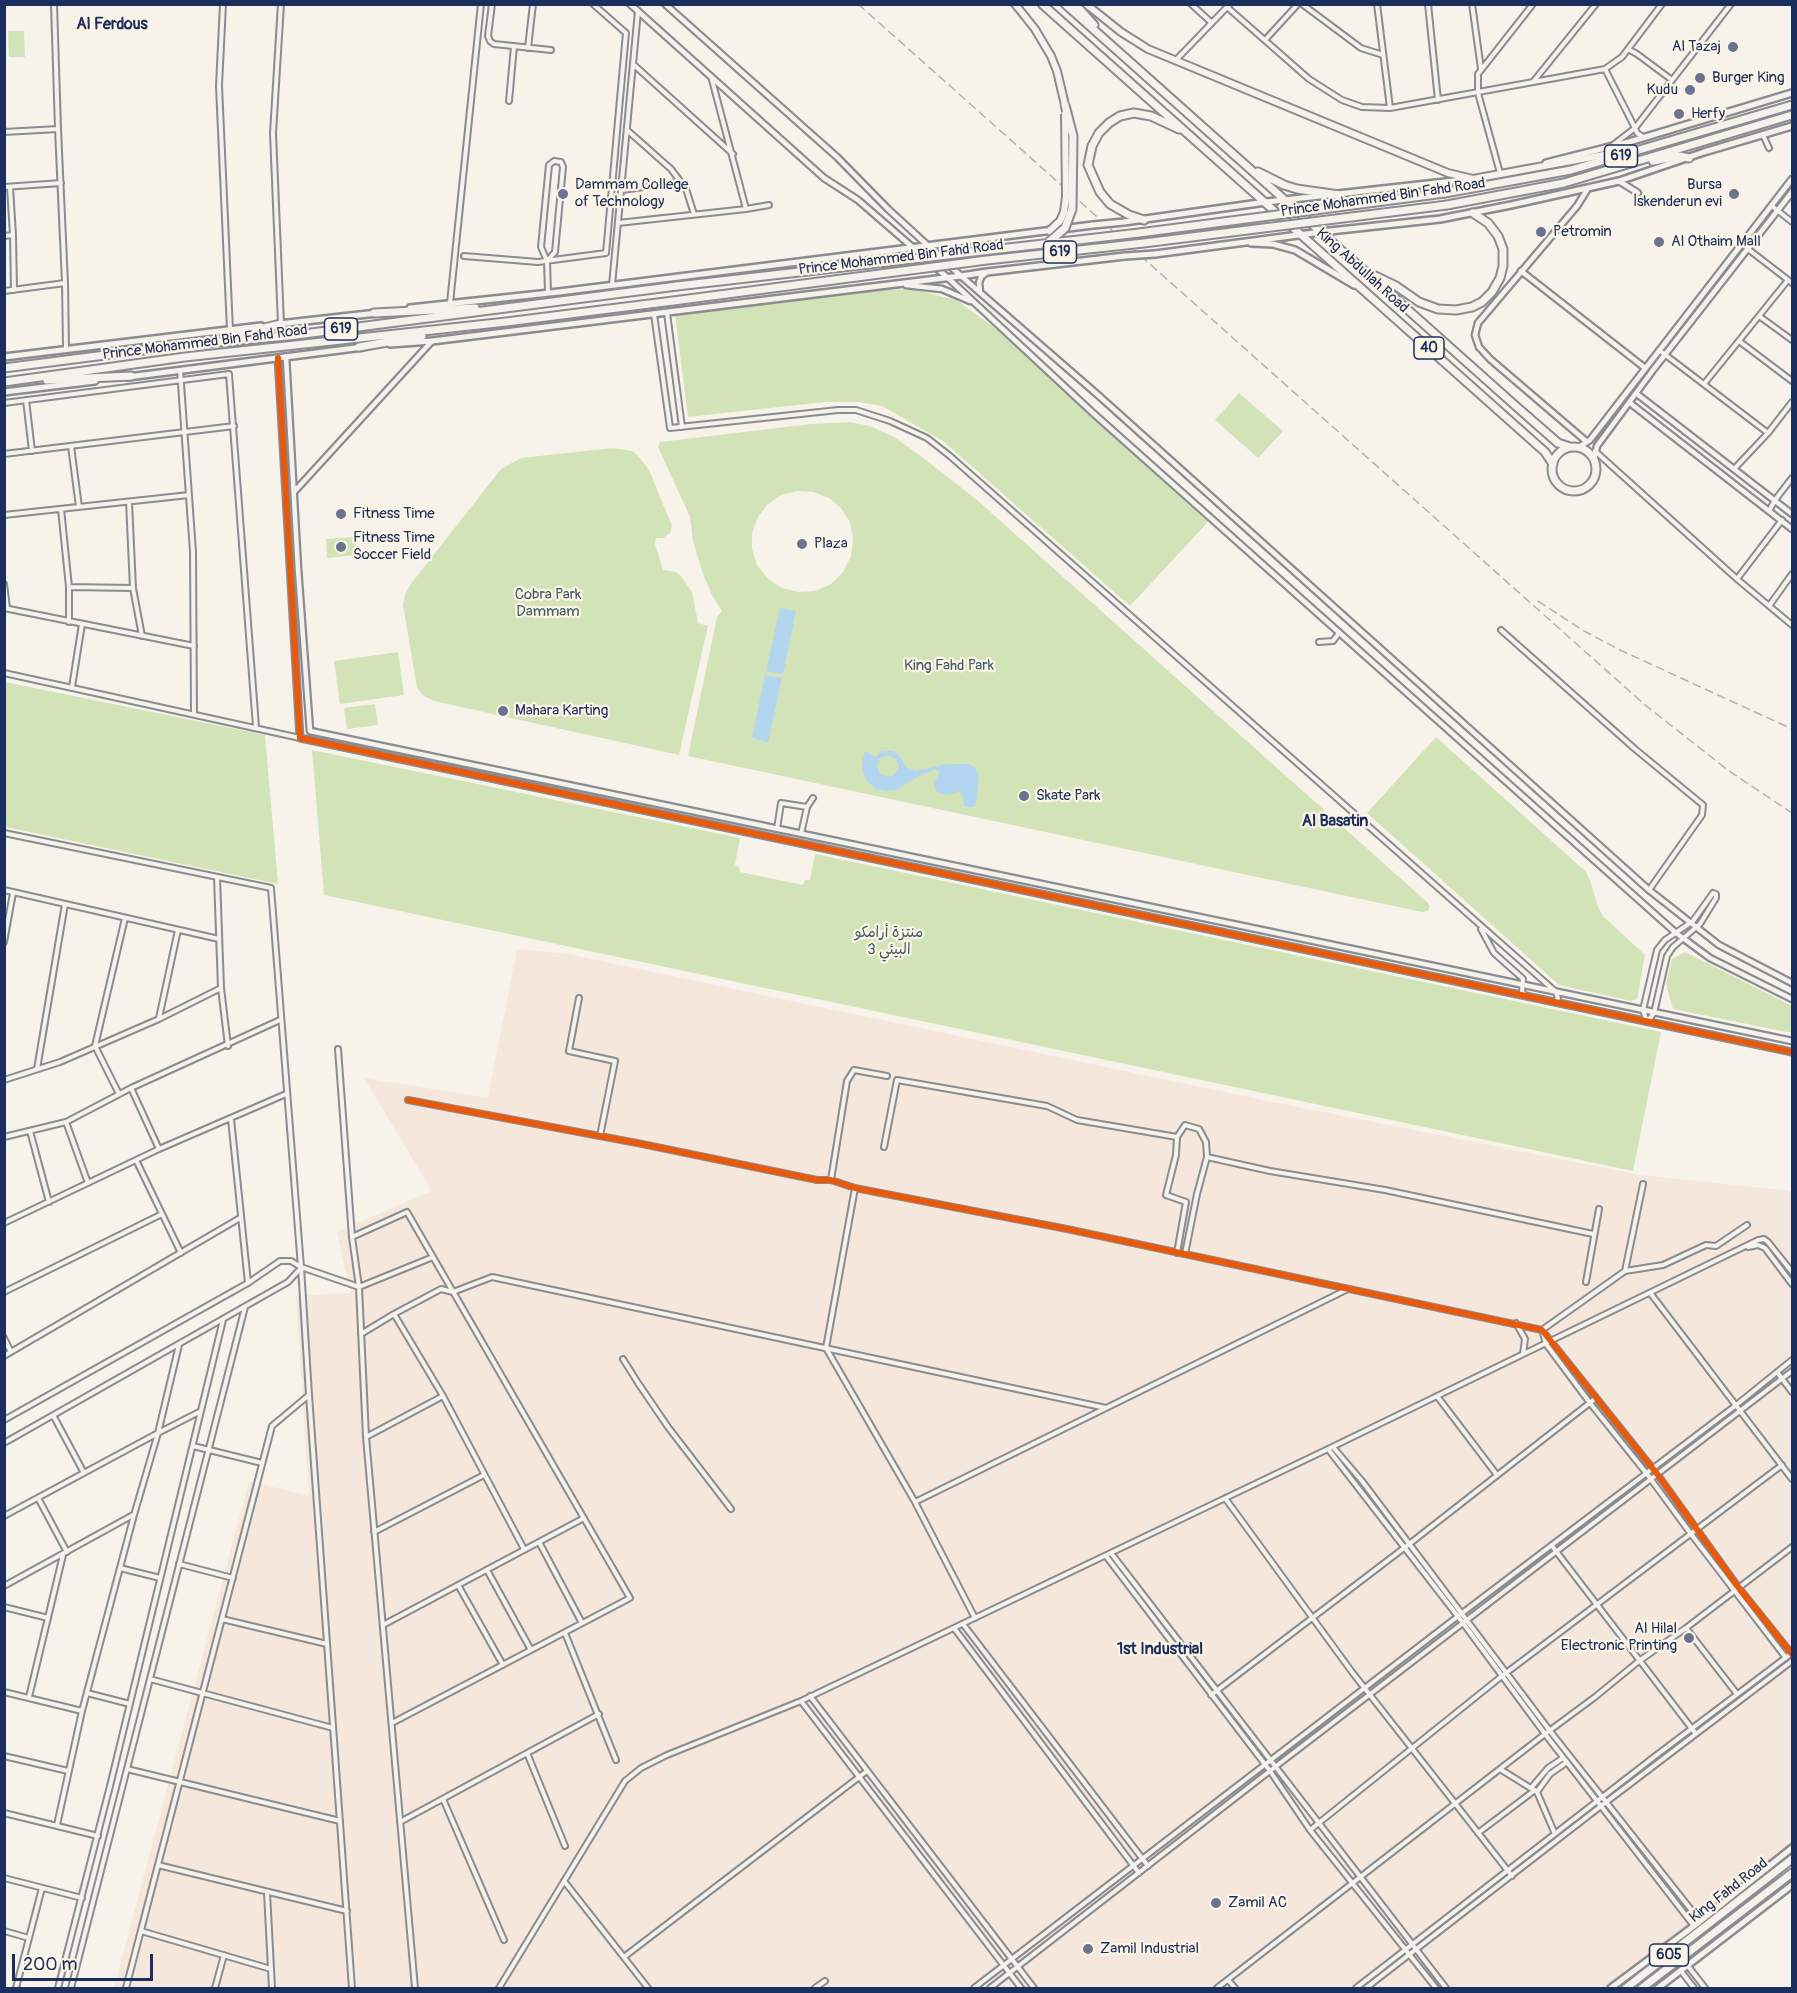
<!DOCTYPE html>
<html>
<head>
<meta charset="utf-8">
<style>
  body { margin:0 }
  #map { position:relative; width:1797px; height:1993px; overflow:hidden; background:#f7f3ea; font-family:Pangolin,sans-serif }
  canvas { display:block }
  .frame { position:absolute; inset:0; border:6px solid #1b2f5e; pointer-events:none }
  .scale { position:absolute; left:12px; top:1954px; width:141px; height:27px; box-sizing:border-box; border:3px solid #1b2f5e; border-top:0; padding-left:8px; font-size:18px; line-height:21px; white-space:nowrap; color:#1b2f5e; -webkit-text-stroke:4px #fcf5e5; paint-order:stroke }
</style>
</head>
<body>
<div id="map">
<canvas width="1797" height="1993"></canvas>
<div class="frame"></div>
<div class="scale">200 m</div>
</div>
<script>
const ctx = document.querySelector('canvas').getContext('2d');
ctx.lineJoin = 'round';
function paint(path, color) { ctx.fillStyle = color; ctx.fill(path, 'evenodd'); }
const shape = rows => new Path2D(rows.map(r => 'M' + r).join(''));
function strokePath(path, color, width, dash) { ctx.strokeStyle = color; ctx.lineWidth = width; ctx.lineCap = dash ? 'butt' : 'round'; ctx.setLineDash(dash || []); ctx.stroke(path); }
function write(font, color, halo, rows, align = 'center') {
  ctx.font = font + ' Pangolin,"Playpen Sans Arabic",sans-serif'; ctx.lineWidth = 4.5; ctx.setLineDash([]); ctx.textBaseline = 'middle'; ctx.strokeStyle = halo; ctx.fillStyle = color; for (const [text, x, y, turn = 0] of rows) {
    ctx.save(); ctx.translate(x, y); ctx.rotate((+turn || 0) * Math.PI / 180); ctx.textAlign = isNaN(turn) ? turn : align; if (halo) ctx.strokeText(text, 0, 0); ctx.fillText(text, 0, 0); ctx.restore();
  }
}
const built = shape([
  [517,949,568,954,1258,1099,1640,1175,1792,1191,1792,1845,1604,1988,114,1988,249,1481,309,1496,296,1296,350,1293,337,1232,432,1191,364,1078,488,1098]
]);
const green = shape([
  [8,31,24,31,25,57,9,57],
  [912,289,956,300,994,327,1208,522,1130,606,943,441,882,406,858,402,825,402,688,417,675,315,874,290],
  [1239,393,1283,431,1258,458,1215,420],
  [850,422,870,426,894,437,918,454,977,500,1427,902,1430,907,1428,911,1422,912,688,756,717,617,722,611,712,595,703,574,693,541,690,517,658,447,660,442,811,424],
  [797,491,813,492,829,498,841,508,850,522,853,539,851,556,843,572,831,584,815,591,798,592,782,588,768,579,757,565,752,549,752,533,758,517,768,504,781,495],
  [613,448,633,451,640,458,649,470,672,526,670,533,663,538,656,538,655,544,663,570,676,572,681,576,692,592,698,623,708,626,679,755,434,701,424,696,417,688,403,605,405,595,410,585,501,469,521,458],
  [355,537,357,555,327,558,326,539],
  [398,652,404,695,340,704,334,661],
  [5,682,265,735,278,884,5,827],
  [375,704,378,725,347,729,344,708],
  [1436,737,1585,871,1590,880,1598,907,1603,916,1645,955,1637,999,1631,1001,1559,985,1367,813],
  [312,750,740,838,735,865,739,867,740,872,803,885,805,880,810,880,815,854,1661,1032,1633,1171,324,895],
  [1685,952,1792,1006,1792,1033,1673,1009,1666,984,1672,959]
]);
const water = shape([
  [780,608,796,611,783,674,766,671],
  [765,675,782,678,768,742,752,738],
  [865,751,875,757,882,751,893,751,899,755,906,767,916,771,948,764,969,764,975,768,979,775,976,804,973,807,965,807,961,791,947,795,937,792,934,784,939,773,936,769,917,777,896,790,887,791,876,789,868,782,863,772,862,763],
  [888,755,896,759,899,767,894,775,888,777,880,774,877,765,880,758]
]);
const minor = shape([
  [54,4,58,129],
  [223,4,219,86,230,330],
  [281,4,273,133,281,324],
  [492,4,488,36,490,41,494,44,551,50],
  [1191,4,1212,23],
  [1302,4,1361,48,1383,55],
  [1377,4,1390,108],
  [1428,4,1438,100],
  [1472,4,1481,69],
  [1227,7,1309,79,1342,100,1362,107,1390,108,1605,69,1622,57,1662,4],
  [1265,40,1298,4],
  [528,48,533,4],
  [1628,49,1637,54,1672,80],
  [1175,61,1230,4],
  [634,65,733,154],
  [1605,69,1635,128,1731,4],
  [1533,82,1596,4],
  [509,101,514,46],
  [627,130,671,169,686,189,694,214],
  [4,132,58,129,65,283,66,348],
  [1763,135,1769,148],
  [1613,145,1635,128,1637,133,1643,137],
  [1500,173,1478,93,1478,74,1533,4],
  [4,187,61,183],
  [10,187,13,235,14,290],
  [622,190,680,182],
  [1772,206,1792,222],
  [746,209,769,205],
  [618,223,746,209,711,76],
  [4,236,13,235],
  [1748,249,1792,283],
  [464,256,538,262,606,253,626,33,593,4],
  [547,261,541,247,549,165,554,161,561,162,563,167,555,252,547,261,548,293],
  [612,285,638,11],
  [4,291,65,283],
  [450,303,481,4],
  [667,313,682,427],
  [654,314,670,428,838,410,856,410,890,421,927,438,950,456,1556,992,1558,998,1555,1002],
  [1759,316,1792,340],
  [1739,341,1792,381],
  [1659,350,1768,433],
  [180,370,193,552,194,714],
  [1704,384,1788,280],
  [26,400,32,451],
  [4,403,229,374,256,727],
  [71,446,79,507],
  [1595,451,1737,579,1792,625],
  [4,454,234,426],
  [1735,468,1768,433,1792,402],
  [129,502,133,588,142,636],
  [61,509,69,587,69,622],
  [1769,511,1775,500,1792,478],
  [4,515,189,495],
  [1737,579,1782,520],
  [4,584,7,608],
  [69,587,133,588],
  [1769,606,1792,574],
  [4,608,194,646],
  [1501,630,1635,749,1703,805,1702,815,1649,890],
  [1319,642,1333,641,1339,633],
  [4,673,300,738],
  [72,687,82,624],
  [777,829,781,803,807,807],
  [4,833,271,888,301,1267,309,1395,352,1988],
  [801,834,807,807,813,798],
  [217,877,221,988,228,1046],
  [4,890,219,939],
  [1713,893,1716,894,1716,898,1700,924,1673,947,1667,956,1654,1013,1647,1022,1643,1010,1657,950,1665,940,1693,921,1713,893],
  [1481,929,1494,953,1521,977,1523,979,1522,992,1526,996],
  [4,942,13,893],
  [579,998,569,1051,615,1061,600,1136],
  [159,1018,178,930],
  [338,1049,352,1237,359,1287,366,1437,415,1988],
  [37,1069,65,904],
  [4,1080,60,1062,159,1019,221,988],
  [131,1088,159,1149],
  [119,1094,95,1046,125,918],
  [408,1100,637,1143,817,1180,831,1180,855,1188,1067,1229,1542,1330,1658,1475,1739,1588,1792,1654],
  [231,1119,248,1283],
  [66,1122,88,1183],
  [30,1131,49,1202],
  [4,1137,66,1122,131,1088,280,1020],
  [884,1147,897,1080,1047,1106,1077,1120,1177,1137],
  [1207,1157,1270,1171,1385,1190,1593,1234],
  [136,1160,181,1253],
  [831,1180,847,1081,854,1070,887,1076],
  [855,1188,826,1348,915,1502,975,1618],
  [4,1223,159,1149,286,1094],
  [352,1237,407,1212,630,1598,392,1723],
  [1748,1247,1758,1245,1765,1248,1792,1284],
  [1177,1253,1186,1202,1166,1195,1176,1155,1177,1137,1185,1125,1199,1129,1206,1142,1207,1157,1197,1194,1185,1254],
  [1625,1271,1663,1265,1706,1245,1716,1246,1747,1225],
  [1586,1282,1599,1209],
  [4,1292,162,1214],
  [1651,1294,1792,1479],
  [394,1314,441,1289,453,1292,492,1277,1106,1408],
  [1516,1323,1525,1339,1523,1354],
  [1542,1330,1625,1271,1643,1184],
  [1543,1333,1546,1344,1590,1403,1647,1474,1691,1534,1786,1658],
  [361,1334,394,1314,443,1396,524,1549],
  [4,1338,11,1352],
  [4,1356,240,1218],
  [623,1359,638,1383,668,1427,731,1509],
  [1777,1372,1792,1392],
  [1437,1396,1497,1475],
  [53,1415,84,1473],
  [4,1420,248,1283,280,1261,291,1261,301,1267,359,1287,433,1257],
  [366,1437,443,1396],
  [4,1443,288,1282,301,1268],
  [193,1446,262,1463],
  [1333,1447,1362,1481,1550,1731,1700,1921],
  [1328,1449,1463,1623,1545,1734,1694,1926],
  [38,1498,67,1552],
  [1225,1498,1352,1672,1512,1876],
  [915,1502,1348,1289],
  [4,1516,158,1433,201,1411],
  [374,1532,484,1475],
  [539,1542,582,1623],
  [1552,1546,1696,1734],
  [1111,1553,1446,1988],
  [1106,1556,1270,1771,1310,1830,1436,1988],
  [179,1564,233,1578],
  [120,1568,160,1578],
  [487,1570,531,1650],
  [458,1585,503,1665],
  [4,1586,133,1515],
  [4,1607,48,1618],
  [222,1619,327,1644],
  [963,1624,1148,1866],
  [383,1625,584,1518],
  [954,1628,1139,1873],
  [1686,1628,1737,1694],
  [565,1633,616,1760],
  [150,1679,333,1728],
  [4,1692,82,1711],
  [87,1693,130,1704],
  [1211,1695,1408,1545,1596,1398],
  [810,1696,1034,1988],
  [29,1697,63,1555],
  [801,1701,1021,1988],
  [527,1753,565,1846],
  [4,1756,68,1771],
  [127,1769,340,1821],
  [1500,1769,1537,1792,1555,1834],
  [1531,1788,1548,1768,1563,1758],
  [1537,1792,1550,1774,1567,1762],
  [443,1799,504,1940],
  [4,1813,98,1836],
  [400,1822,599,1714],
  [57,1825,82,1711,134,1515,158,1433,179,1345],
  [1310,1830,1502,1676,1782,1465],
  [1478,1833,1535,1790],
  [158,1865,347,1911],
  [4,1878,82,1898],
  [564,1881,648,1988],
  [267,1892,272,1988],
  [4,1931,29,1938],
  [141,1931,271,1969],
  [624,1957,867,1771],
  [1688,1966,1705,1988],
  [1681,1971,1694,1988],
  [1228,1980,1235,1988],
  [16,1988,42,1888],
  [58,1988,110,1786,223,1320],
  [71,1988,245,1307],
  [126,1988,272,1426,309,1395],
  [215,1988,224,1955],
  [499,1988,625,1781,641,1768,667,1755,801,1701,1328,1449,1758,1240,1764,1239,1768,1242,1792,1272],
  [815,1988,825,1981],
  [974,1988,1457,1617,1735,1406,1792,1360],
  [990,1988,1275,1767,1792,1371],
  [1217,1988,1545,1734,1595,1697,1639,1661,1686,1628,1792,1547],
  [1356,1988,1654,1757,1792,1653],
  [1366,1988,1601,1806,1792,1661]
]);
const tertiary = shape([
  [630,4,824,178,858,200,948,278,1093,413,1676,933,1710,958,1792,999],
  [665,4,837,157,888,209,961,276,1098,395,1649,890,1719,945,1792,983],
  [1619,181,1638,193],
  [1521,271,1645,368],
  [906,285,942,289,970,301],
  [980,292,979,283,981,277,986,273],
  [286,357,298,569,310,731,1792,1041],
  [278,358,300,738,1792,1052],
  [1637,394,1792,514],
  [1630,403,1792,529],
  [1587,442,1490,359,1479,347,1475,335,1478,323,1577,206,1587,190],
  [1579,447,1590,440,1792,179],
  [1594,460,1597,446,1653,370,1792,192],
  [294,492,432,341]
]);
const secondary = shape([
  [1546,163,1629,142,1792,93],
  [1124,222,1266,202,1472,179],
  [1251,243,1273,244,1295,250,1354,285],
  [1155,254,1321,232,1440,219,1511,205,1619,181,1704,152,1792,126],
  [410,308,559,292,1093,225],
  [279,324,377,313],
  [390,344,432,341,961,276,987,272,1125,256],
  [4,357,261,326],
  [128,377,363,347],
  [4,392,95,381],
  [1611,1988,1694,1926,1792,1848],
  [1658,1988,1792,1885]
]);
const primary = shape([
  [1015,4,1035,29,1051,56,1057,71,1065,105],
  [1086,4,1121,32,1148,49,1448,173,1473,179,1609,154,1618,155]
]);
const motorway = shape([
  [1042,4,1545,452,1553,464],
  [1065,4,1518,408,1558,443,1570,447],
  [1075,4,1094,25],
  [1653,161,1679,156,1689,158],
  [1258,172,1284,185,1297,189,1339,195],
  [1445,193,1571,170,1792,105],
  [1447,205,1564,183,1792,115],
  [1144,220,1129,215,1110,204,1100,192,1088,165,1092,146,1099,133,1109,123,1120,116,1134,113,1151,116,1179,129],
  [1373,275,1396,286,1419,302,1438,309,1456,310,1472,307,1482,302,1492,292,1500,278,1503,266,1503,249,1498,236,1488,223,1473,213],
  [374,313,475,308],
  [225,337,281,324],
  [359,347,422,336],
  [4,368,183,345,288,336,677,286],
  [47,380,131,376],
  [4,382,185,357,506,322,673,301],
  '1552 469a22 22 0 1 1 44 0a22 22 0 1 1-44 0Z',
  [1626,1988,1792,1859],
  [1642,1988,1792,1873]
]);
const rail = shape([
  [858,4,1644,704,1729,771,1792,813],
  [1538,601,1584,631,1620,650,1792,729]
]);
const secondaryBridge = shape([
  [1093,225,1124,222],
  [1125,256,1155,254]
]);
const primaryBridge = shape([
  [1049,231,1060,221,1064,212,1066,197,1065,114]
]);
const motorwayBridge = shape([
  [1049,242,1065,228,1072,209,1073,136,1065,105],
  [677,286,1139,233,1445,193],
  [673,301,987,260,1144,243,1447,205]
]);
const cycleway = shape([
  [278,358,300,738,1792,1052],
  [408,1100,637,1143,817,1180,831,1180,855,1188,1067,1229,1542,1330,1658,1475,1739,1588,1792,1654]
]);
const markers = [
  [1733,47,6,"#68748f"],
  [1700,78,6,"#68748f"],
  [1690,90,6,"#68748f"],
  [1679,114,6,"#68748f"],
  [563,194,6,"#68748f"],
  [1734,194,6,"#68748f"],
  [1541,232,6,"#68748f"],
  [1659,242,6,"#68748f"],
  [341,514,6,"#68748f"],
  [802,544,6,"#68748f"],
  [341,547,6,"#68748f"],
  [503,711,6,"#68748f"],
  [1024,796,6,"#68748f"],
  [1689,1638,6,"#68748f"],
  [1216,1903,6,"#68748f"],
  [1088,1949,6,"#68748f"]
];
const shields = [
  [1621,156,33],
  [1060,252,33],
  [341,329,33],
  [1429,348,30],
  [1669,1955,39]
];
const shieldNames = [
  ["619",1621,156],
  ["619",1060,252],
  ["619",341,329],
  ["40",1429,348],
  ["605",1669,1955]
];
const poiNames = [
  ["Al Tazaj",1721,47,"right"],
  ["Burger King",1712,78],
  ["Kudu",1678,90,"right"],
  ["Herfy",1691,114],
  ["Dammam College",575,185],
  ["of Technology",575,202],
  ["Bursa",1722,185,"right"],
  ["İskenderun evi",1722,202,"right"],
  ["Petromin",1553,232],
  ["Al Othaim Mall",1671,242],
  ["Fitness Time",353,514],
  ["Fitness Time",353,538],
  ["Soccer Field",353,555],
  ["Plaza",814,544],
  ["Mahara Karting",515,711],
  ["Skate Park",1036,796],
  ["Al Hilal",1677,1629,"right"],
  ["Electronic Printing",1677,1646,"right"],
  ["Zamil AC",1228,1903],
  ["Zamil Industrial",1100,1949]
];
const streetNames = [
  ["Prince Mohammed Bin Fahd Road",1383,198,-8],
  ["Prince Mohammed Bin Fahd Road",901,258,-7],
  ["King Abdullah Road",1362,271,42],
  ["Prince Mohammed Bin Fahd Road",205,343,-7],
  ["King Fahd Road",1729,1891,-38]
];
const parkNames = [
  ["Cobra Park",548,595],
  ["Dammam",548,612],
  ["King Fahd Park",949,666],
  ["منتزة أرامكو",889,933],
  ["البيئي 3",889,950]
];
const neighbourhoodNames = [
  ["Al Ferdous",112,25],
  ["Al Basatin",1335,822],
  ["1st Industrial",1160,1650]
];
paint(built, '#f5e7db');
paint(green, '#d3e3b8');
paint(water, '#b2d6f0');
strokePath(minor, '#8a8c91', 8);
strokePath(tertiary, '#8a8c91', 9);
strokePath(secondary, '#8a8c91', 10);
strokePath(primary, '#8a8c91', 10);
strokePath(motorway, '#8a8c91', 11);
strokePath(minor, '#f5f2ec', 4);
strokePath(tertiary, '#f5f2ec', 4.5);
strokePath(secondary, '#f5f2ec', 5);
strokePath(primary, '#f5f2ec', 6);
strokePath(motorway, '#f5f2ec', 7);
strokePath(rail, '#b2b3b4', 1.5, [9, 4.5]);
strokePath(secondaryBridge, '#8a8c91', 10, []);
strokePath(primaryBridge, '#8a8c91', 10, []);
strokePath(motorwayBridge, '#8a8c91', 11, []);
strokePath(secondaryBridge, '#f5f2ec', 5);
strokePath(primaryBridge, '#f5f2ec', 6);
strokePath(motorwayBridge, '#f5f2ec', 7);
strokePath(cycleway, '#e8590c', 6);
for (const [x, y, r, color] of markers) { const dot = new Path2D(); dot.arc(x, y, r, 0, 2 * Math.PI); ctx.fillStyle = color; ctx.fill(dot); strokePath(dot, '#fcf5e5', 2); }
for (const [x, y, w] of shields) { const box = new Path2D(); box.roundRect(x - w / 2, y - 11, w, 22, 4.5); ctx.fillStyle = '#fcf5e5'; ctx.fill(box); strokePath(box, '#1b2f5e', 1.5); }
write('bold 14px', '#1b2f5e', null, shieldNames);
write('15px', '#1b2f5e', '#fcf5e5', poiNames, 'left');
write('15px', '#1b2f5e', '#fcf5e5', streetNames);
write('15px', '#42596a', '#fcf5e5', parkNames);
write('bold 16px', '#1b2f5e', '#fcf5e5', neighbourhoodNames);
</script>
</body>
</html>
